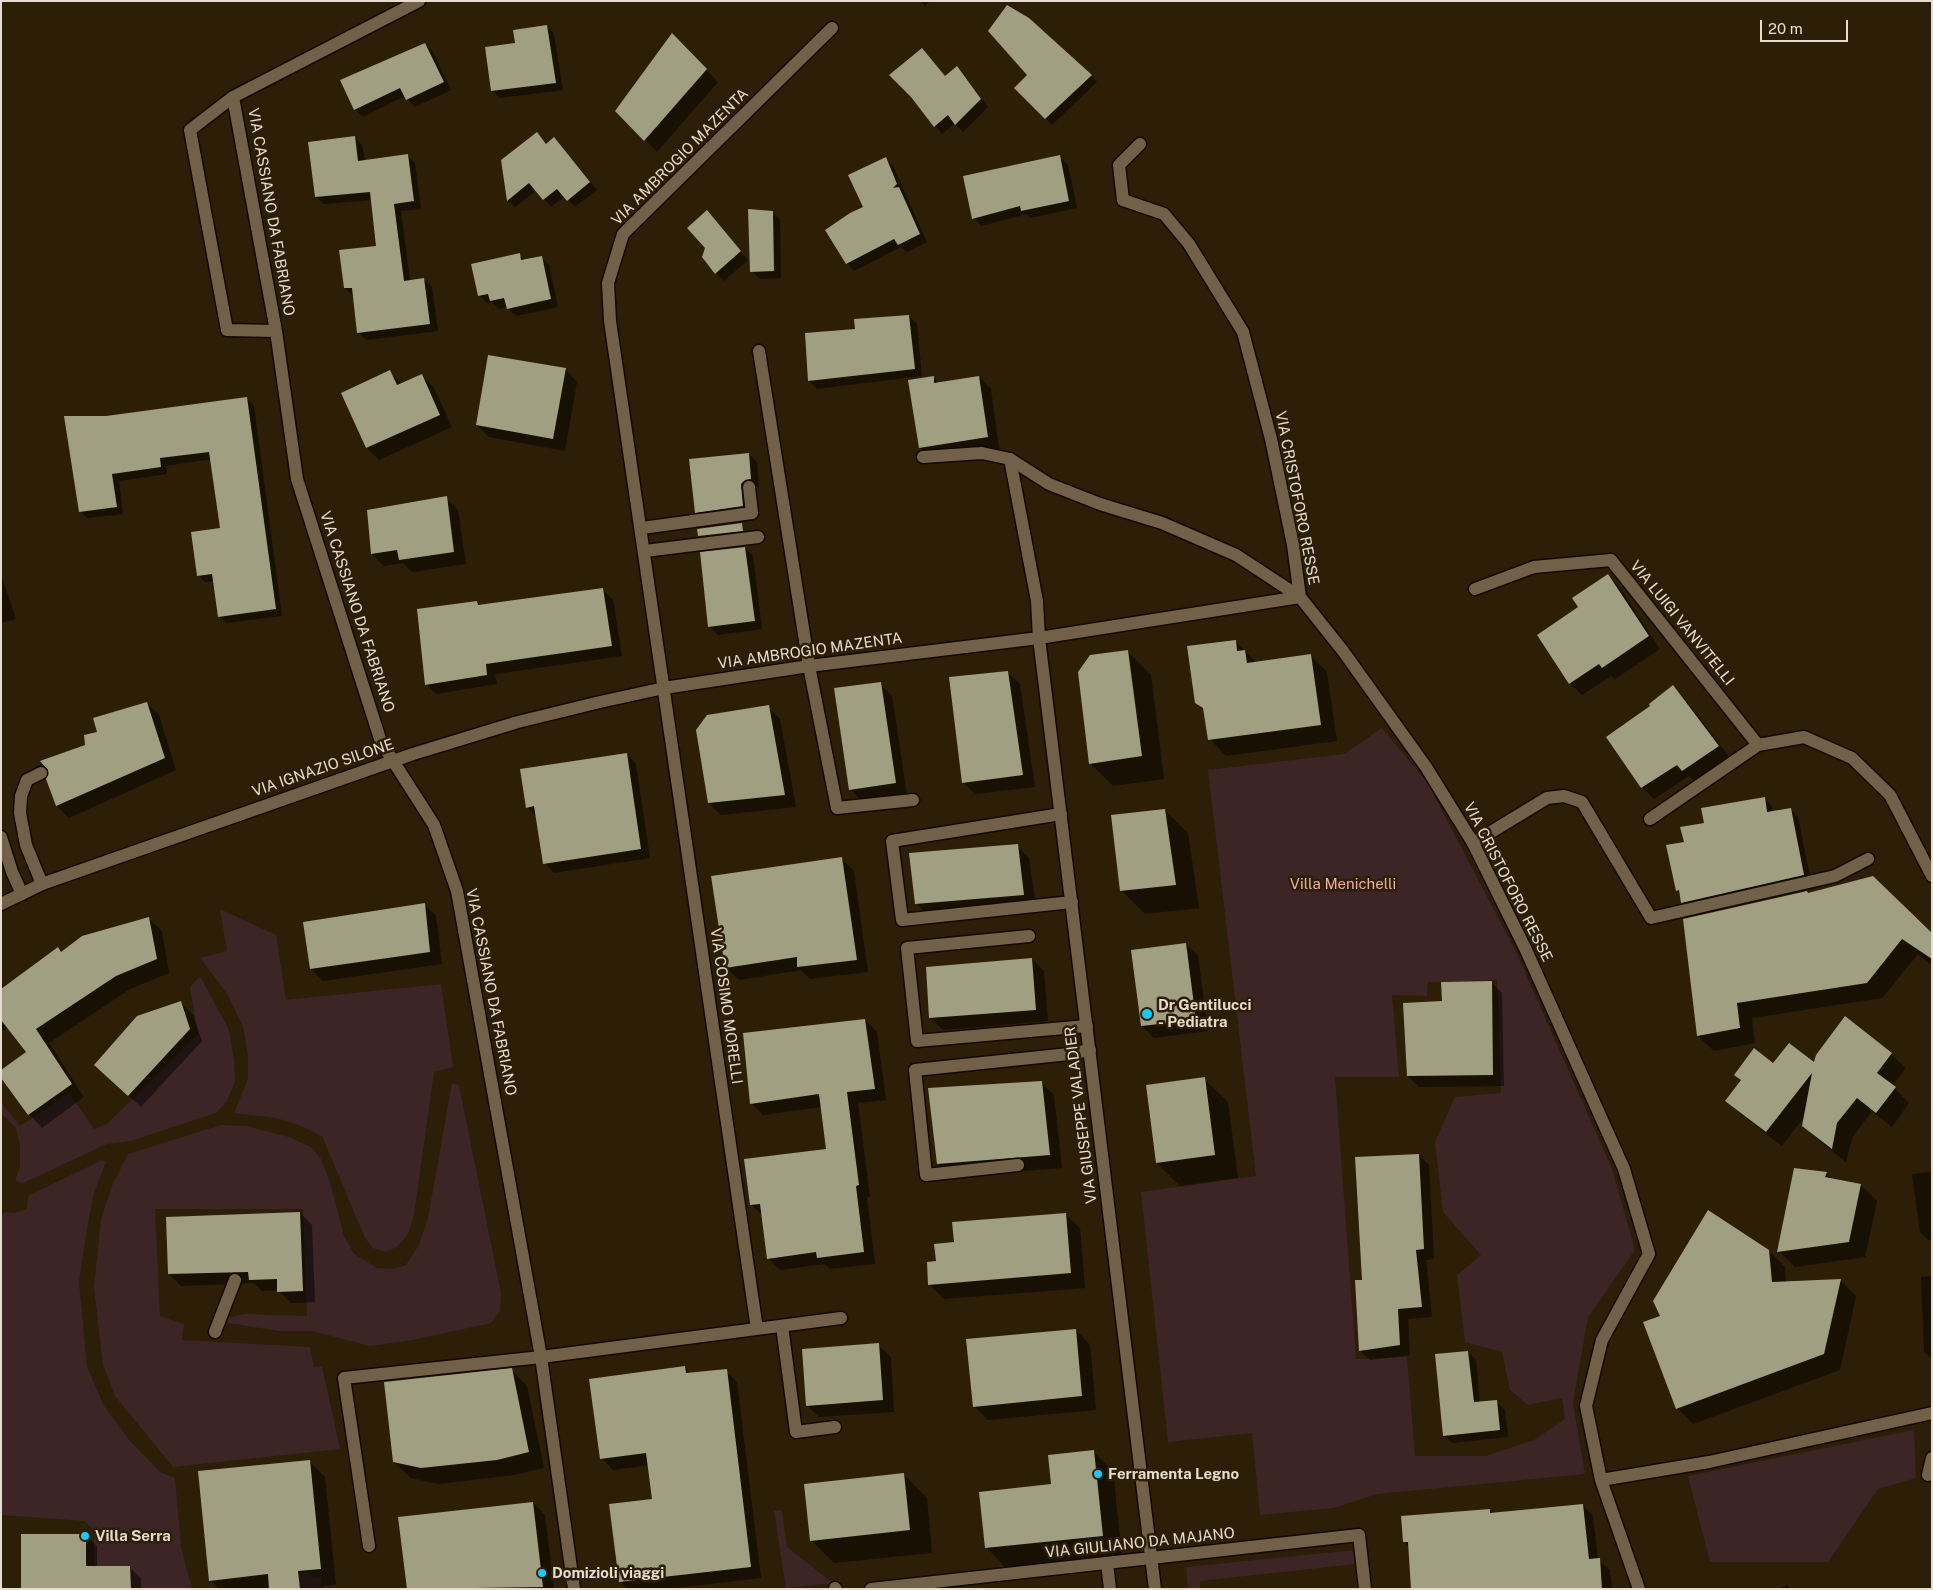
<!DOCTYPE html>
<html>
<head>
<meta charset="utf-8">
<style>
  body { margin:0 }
  #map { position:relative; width:1933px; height:1590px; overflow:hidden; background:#2c1e07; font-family:"Public Sans",sans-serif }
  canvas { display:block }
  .frame { position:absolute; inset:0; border:2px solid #e6dccf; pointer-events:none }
  .scale { position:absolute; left:1760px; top:20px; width:88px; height:22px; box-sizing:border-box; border:2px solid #e6dccf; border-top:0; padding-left:6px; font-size:15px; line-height:18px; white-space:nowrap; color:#e6dccf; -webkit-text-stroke:4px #2c1e07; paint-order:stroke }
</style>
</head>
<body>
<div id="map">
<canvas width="1933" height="1590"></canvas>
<div class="frame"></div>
<div class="scale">20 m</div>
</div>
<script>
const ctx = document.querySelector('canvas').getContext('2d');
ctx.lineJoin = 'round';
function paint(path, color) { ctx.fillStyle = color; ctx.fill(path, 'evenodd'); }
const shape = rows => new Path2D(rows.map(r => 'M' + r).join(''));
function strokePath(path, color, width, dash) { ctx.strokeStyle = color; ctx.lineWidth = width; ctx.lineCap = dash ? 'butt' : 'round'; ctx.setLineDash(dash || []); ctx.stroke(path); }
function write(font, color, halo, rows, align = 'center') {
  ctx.font = font + ' "Public Sans",sans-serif'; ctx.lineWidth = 5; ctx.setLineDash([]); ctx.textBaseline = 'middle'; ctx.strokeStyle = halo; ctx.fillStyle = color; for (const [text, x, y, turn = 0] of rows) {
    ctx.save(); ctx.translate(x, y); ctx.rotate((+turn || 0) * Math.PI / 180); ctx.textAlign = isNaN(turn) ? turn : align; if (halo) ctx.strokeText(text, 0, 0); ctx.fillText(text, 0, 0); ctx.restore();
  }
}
const green = shape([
  [1382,728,1427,782,1516,952,1612,1169,1635,1250,1588,1317,1573,1403,1585,1474,1377,1494,1333,1508,1260,1515,1252,1433,1168,1442,1141,1192,1256,1176,1208,770,1344,754],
  [1497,980,1501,1093,1455,1097,1435,1142,1443,1212,1481,1255,1457,1275,1465,1342,1502,1352,1510,1390,1528,1405,1562,1398,1565,1419,1534,1440,1486,1456,1415,1456,1407,1357,1356,1359,1335,1077,1399,1077,1392,995,1427,996,1428,982],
  [220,909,276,935,286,1000,441,984,453,1067,434,1072,414,1215,408,1234,397,1247,385,1252,373,1248,365,1238,322,1136,299,1125,276,1118,234,1113,248,1079,248,1055,243,1027,228,995,200,958,227,951],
  [200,976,229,1030,234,1060,235,1081,227,1101,216,1113,130,1141,107,1144,23,1183,15,1181,20,1167,20,1146,16,1128,1,1113,1,1102,20,1126,69,1093,94,1129,107,1124,198,1034,190,987],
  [452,1083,459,1085,501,1293,500,1311,491,1323,413,1340,370,1346,312,1331,279,1331,228,1323,226,1318,245,1314,307,1316,303,1209,155,1209,160,1316,184,1324,182,1340,310,1347,314,1367,322,1366,340,1449,173,1467,115,1396,103,1365,94,1287,101,1219,112,1186,128,1154,221,1125,246,1126,289,1137,311,1147,321,1159,330,1182,344,1236,354,1254,377,1268,393,1269,406,1265,419,1245,428,1218],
  [102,1160,106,1162,94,1193,86,1234,79,1282,87,1367,104,1406,130,1441,160,1472,175,1478,181,1547,192,1589,131,1589,130,1566,94,1566,94,1531,85,1521,1,1515,1,1218,5,1212,15,1213,27,1209,28,1196],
  [1914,1430,1916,1478,1878,1489,1828,1562,1710,1562,1688,1476],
  [782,1510,787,1547,833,1583,786,1588,774,1511],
  [1355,1550,1356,1564,1200,1581,1200,1589,1188,1589,1186,1567],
  [309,1572,310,1577,321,1576,322,1589,300,1589,298,1574]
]);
const shadow = shape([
  [920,1,930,1,925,6],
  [547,26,554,34,563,90,500,98,492,90,516,44],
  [672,35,718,82,657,152,617,110],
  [425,44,433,52,451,90,415,107,405,96,363,117,355,109],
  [957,68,988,107,963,132,955,123,942,134,912,96,945,77],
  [1091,75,1097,82,1052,125,1015,88],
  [537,133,547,145,554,139,597,190,575,207,565,196,551,207,537,190,515,207,508,200,502,161],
  [354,137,362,145,365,161,407,155,415,163,421,209,401,211,410,281,424,280,432,287,438,331,366,340,358,332,353,296,345,288,378,247,372,200,324,204,316,197],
  [1060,157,1068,165,1077,208,1030,218,1027,214,981,226,974,218],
  [885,158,893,166,927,242,907,252,901,247,854,271,847,263,865,208],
  [772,212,780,220,781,278,760,279,752,271],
  [714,219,748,260,724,281,716,273,706,248],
  [519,255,525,260,541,257,549,265,558,307,516,316,507,307,499,309,492,302,487,303,479,295],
  [909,316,917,324,922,376,817,389,809,381,856,331],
  [565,369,577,382,565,451,489,437,477,425],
  [389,372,402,384,422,376,434,388,452,427,379,460,367,448,342,393],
  [933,377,939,383,979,377,991,389,999,449,932,460,920,448],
  [246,398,254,406,282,616,226,623,219,616,214,581,205,582,198,575,222,529,212,459,166,466,167,474,119,481,123,514,87,518,80,511,106,417],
  [749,454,757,462,759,487,753,488,750,514,704,520,696,512],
  [446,498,458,510,466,564,412,572,403,563,384,566,372,554],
  [745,548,753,556,762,629,718,635,710,627],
  [1,575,16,619,1,623],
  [1608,576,1620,588,1660,649,1615,679,1611,676,1582,695,1570,683,1579,607],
  [603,590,613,600,622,656,495,674,497,684,436,694,426,684,477,602,480,606],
  [1235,641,1257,663,1310,655,1327,672,1337,741,1226,756,1210,739,1205,711,1196,702],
  [1128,652,1151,675,1164,779,1113,786,1090,763],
  [1007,672,1020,684,1035,787,975,794,963,782],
  [880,684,892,696,907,795,862,801,850,789],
  [1673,687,1685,699,1730,758,1695,782,1689,776,1654,799,1642,787,1652,706],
  [147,703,159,715,176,770,69,818,57,806,48,779,98,733],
  [768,707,780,719,796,807,721,815,709,803],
  [627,754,636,764,650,858,554,873,545,863,537,817,527,807],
  [1764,798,1772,806,1773,812,1791,809,1798,817,1811,882,1689,910,1682,902,1681,895,1677,891,1685,843,1705,824],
  [1165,810,1188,833,1199,908,1145,914,1122,891],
  [1017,846,1029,858,1036,906,929,916,917,904],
  [842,859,854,871,868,972,810,979,801,970,739,980,727,968],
  [1809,894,1932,934,1932,966,1918,954,1882,998,1752,1018,1755,1043,1714,1051,1698,1036],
  [424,904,436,916,442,964,323,981,311,969],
  [148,918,162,931,169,973,130,989,49,1043,84,1097,42,1128,29,1114,1,1076,27,1052,8,1027,1,1032,1,991,58,949,62,953],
  [1186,944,1198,956,1208,1031,1154,1038,1142,1026],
  [1032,959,1044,971,1048,1021,943,1030,931,1018],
  [1491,982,1502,993,1504,1086,1419,1087,1408,1076,1443,1003],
  [181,1003,193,1015,202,1041,141,1107,108,1077],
  [865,1020,877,1032,886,1100,858,1103,870,1197,867,1197,875,1264,830,1269,824,1264,780,1270,768,1258,763,1216,751,1204,827,1150,822,1107,763,1115,751,1103],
  [1891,1054,1906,1068,1892,1086,1909,1103,1892,1127,1872,1111,1852,1138,1846,1162,1818,1140,1803,1125,1805,1116,1782,1146,1742,1115,1727,1101,1774,1064,1815,1064],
  [1204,1079,1228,1102,1238,1178,1180,1186,1157,1163],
  [1041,1082,1054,1095,1062,1168,951,1177,938,1164],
  [1419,1155,1429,1165,1434,1259,1426,1260,1432,1317,1408,1319,1410,1355,1370,1360,1360,1350,1363,1281],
  [1932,1172,1932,1239,1928,1240,1920,1232,1912,1174],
  [1826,1173,1832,1179,1861,1185,1877,1201,1865,1257,1795,1267,1779,1251],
  [300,1213,312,1225,315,1302,291,1303,278,1290,262,1291,254,1283,181,1286,169,1274],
  [1065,1214,1080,1228,1085,1288,944,1299,930,1285,937,1262,955,1243],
  [1769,1251,1785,1267,1786,1282,1840,1280,1856,1296,1840,1370,1693,1424,1677,1408,1662,1316],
  [1932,1276,1932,1359,1924,1352,1921,1277],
  [1076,1330,1090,1345,1096,1410,988,1420,974,1406],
  [878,1345,891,1357,894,1412,819,1417,807,1405],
  [1468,1352,1476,1360,1480,1403,1497,1402,1505,1410,1508,1437,1452,1443,1444,1435],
  [685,1368,691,1374,726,1371,737,1382,761,1578,667,1589,627,1589,620,1582,653,1500,649,1465,613,1470,602,1458],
  [511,1370,527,1386,544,1468,514,1475,438,1484,411,1478,394,1462],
  [1093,1451,1113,1471,1122,1556,1005,1567,986,1547,1052,1485],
  [309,1461,325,1477,336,1585,323,1586,323,1589,219,1589,211,1580],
  [904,1475,927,1498,932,1553,834,1563,811,1540],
  [533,1503,545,1515,554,1589,408,1589],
  [1583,1505,1593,1516,1598,1560,1610,1570,1612,1589,1412,1589,1409,1547,1404,1541,1490,1510,1493,1514],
  [86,1536,97,1546,97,1567,130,1568,141,1578,141,1589,22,1589],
  [1787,1585,1791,1589,1778,1589]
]);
const building = shape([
  [1007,5,1029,18,1092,75,1045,119,1014,88,1027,75,988,31],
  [547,25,556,83,491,91,485,47,515,43,513,30],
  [672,33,707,69,644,141,615,111],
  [425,43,444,82,406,100,400,88,354,110,340,80],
  [922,48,945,76,957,66,981,99,955,125,948,115,934,127,911,97,889,75],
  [537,132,546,144,554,137,590,182,567,201,557,189,543,200,529,183,507,201,501,160],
  [355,136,358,161,408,154,414,201,394,204,404,281,424,278,430,324,357,333,352,288,344,288,339,250,376,246,370,192,315,197,308,142],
  [1060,155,1069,201,1021,211,1020,206,972,219,963,176],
  [886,157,897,184,893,188,899,187,920,234,898,245,894,239,846,264,825,230,850,213,863,207,848,175],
  [748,209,773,211,774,271,750,272],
  [707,210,741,251,715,274,702,257,705,248,687,228],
  [520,253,521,260,542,256,551,299,507,309,504,298,490,301,488,294,478,296,471,264],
  [909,315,915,369,808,381,805,333,855,329,854,319],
  [488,355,566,368,553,439,476,425],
  [390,370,397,385,422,374,440,415,366,448,341,393],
  [934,376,934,383,979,376,988,437,919,448,908,380],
  [247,397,276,609,218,617,212,574,197,576,191,532,220,528,209,452,160,458,161,467,112,474,117,507,79,512,64,416,106,416],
  [749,453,751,479,745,480,741,484,743,506,695,513,689,459],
  [447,496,454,552,399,560,397,550,371,554,367,510],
  [742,523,743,531,698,536,697,529],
  [745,547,755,621,708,627,700,552],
  [1608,574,1649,636,1602,668,1599,664,1569,684,1537,635,1578,607,1572,598],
  [603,588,612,646,486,664,487,675,425,685,417,609,477,601,478,605],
  [1236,640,1237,651,1245,650,1247,663,1311,654,1321,725,1208,740,1203,708,1195,703,1187,646],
  [1128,650,1142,756,1089,764,1078,672,1090,655],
  [1008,671,1023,775,962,783,949,677],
  [881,682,896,783,849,790,834,688],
  [1673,685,1719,746,1682,771,1677,765,1641,788,1606,737,1650,706,1649,704],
  [147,702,165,758,56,806,46,779,48,770,40,761,85,745,84,735,97,732,93,718],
  [769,705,785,795,708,803,696,730,707,715],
  [627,753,641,849,543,864,534,806,526,808,520,769],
  [1765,797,1767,812,1791,808,1804,875,1681,903,1679,890,1676,891,1666,845,1684,842,1680,827,1704,823,1701,808],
  [1165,809,1176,885,1120,891,1111,815],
  [1018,844,1024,895,915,904,909,853],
  [842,857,857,960,797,967,797,957,725,968,711,876],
  [1873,876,1932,933,1932,959,1902,939,1867,983,1737,1003,1740,1028,1697,1036,1683,919,1807,891,1808,893],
  [425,903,430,952,310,969,303,922],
  [149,917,157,959,116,976,36,1029,72,1084,28,1115,1,1078,1,1070,26,1052,1,1020,1,989,58,947,61,952,82,936],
  [1186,943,1196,1020,1141,1026,1131,950],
  [1032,958,1036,1010,929,1018,926,967],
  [1492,981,1493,1075,1407,1076,1403,1003,1442,1001,1441,982],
  [181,1001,190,1029,128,1096,94,1065,137,1016],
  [1845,1016,1892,1053,1877,1073,1896,1087,1876,1113,1857,1098,1837,1123,1832,1149,1802,1126,1812,1073,1766,1132,1725,1101,1741,1080,1734,1075,1754,1048,1773,1063,1789,1043,1814,1062,1816,1055],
  [865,1019,875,1089,847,1092,859,1185,856,1186,864,1252,817,1258,816,1252,767,1259,760,1204,750,1205,744,1159,826,1149,819,1094,750,1104,743,1033],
  [1205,1077,1215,1155,1156,1163,1146,1085],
  [1042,1081,1050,1155,937,1164,928,1088],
  [1419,1154,1424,1249,1416,1250,1422,1307,1398,1309,1400,1345,1359,1351,1355,1280,1362,1280,1355,1157],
  [1794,1168,1827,1172,1825,1177,1861,1184,1849,1242,1777,1252],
  [1708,1210,1769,1250,1772,1282,1841,1279,1824,1354,1676,1409,1643,1322,1660,1316,1653,1301],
  [300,1212,303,1291,277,1292,277,1279,249,1280,248,1272,168,1274,166,1217],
  [1066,1213,1071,1273,928,1285,927,1262,936,1261,934,1244,954,1242,952,1222],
  [1076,1329,1082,1396,973,1407,966,1339],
  [879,1343,883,1400,806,1406,802,1349],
  [1468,1351,1474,1402,1497,1400,1500,1430,1443,1436,1435,1354],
  [685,1366,686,1373,727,1369,751,1567,619,1582,609,1504,652,1499,646,1453,600,1459,589,1379],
  [512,1368,529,1452,497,1460,421,1468,393,1462,384,1382],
  [1094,1450,1103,1536,985,1548,979,1492,1051,1484,1048,1455],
  [310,1460,321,1569,298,1571,300,1589,269,1589,268,1574,209,1581,198,1471],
  [904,1473,910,1530,810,1541,804,1484],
  [533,1502,543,1587,407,1589,398,1517],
  [1583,1504,1589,1559,1600,1558,1602,1589,1411,1589,1408,1542,1403,1542,1401,1516,1490,1509,1490,1513],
  [21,1534,86,1534,86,1566,130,1566,131,1589,21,1589]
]);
const service = shape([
  [1010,459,1037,601,1039,638],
  [642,528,752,513,749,487],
  [645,551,758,537],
  [41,773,27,780,21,796,20,813,26,845,42,884],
  [1061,814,892,841,902,920,1072,902],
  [1,837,12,872,22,894],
  [1473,843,1547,798,1564,796,1582,802,1651,918,1835,876,1868,859],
  [1029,936,907,948,917,1041,1087,1026],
  [1018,1165,926,1175,915,1070,1069,1054,1090,1050],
  [215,1332,235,1280],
  [1928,1475,1932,1458],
  [1107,1563,1110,1589]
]);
const minor = shape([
  [233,97,276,331,297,479,381,742,434,825,457,891,541,1357,574,1589],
  [1140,144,1119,165,1123,200,1164,214,1189,244,1243,332,1271,439,1293,545,1300,597,1343,651,1426,767,1473,843,1526,950,1624,1169,1649,1254,1602,1340,1586,1406,1601,1480,1639,1589],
  [276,331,227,330,190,130,233,97,419,1],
  [759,351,809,666,837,808,913,800],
  [923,457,982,453,1010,459,1049,484,1100,504,1162,523,1236,555,1300,597],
  [1475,589,1534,567,1611,560,1758,745],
  [1039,638,1155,1589],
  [1650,819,1758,745,1804,737,1852,758,1890,795,1932,876],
  [1,904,42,884,413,754,518,722,600,702,664,688,809,666,1039,638,1300,597],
  [782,1326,796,1432,835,1427],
  [757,1329,610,321,608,283,623,234,832,28],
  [1601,1480,1709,1462,1932,1413],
  [369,1546,344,1378,541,1357,841,1318],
  [835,1588,836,1589],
  [871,1589,1359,1535,1365,1589]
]);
const markers = [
  [1147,1014,6,"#16cafb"],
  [1098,1474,5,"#16cafb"],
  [85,1536,5,"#16cafb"],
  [542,1573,5,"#16cafb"]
];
const streetNames = [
  ["VIA AMBROGIO MAZENTA",680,157,-45],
  ["VIA CASSIANO DA FABRIANO",271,212,80],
  ["VIA CRISTOFORO RESSE",1297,498,79],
  ["VIA CASSIANO DA FABRIANO",357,612,72],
  ["VIA LUIGI VANVITELLI",1682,623,51],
  ["VIA AMBROGIO MAZENTA",810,651,-8],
  ["VIA IGNAZIO SILONE",323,768,-19],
  ["VIA CRISTOFORO RESSE",1508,882,63],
  ["VIA CASSIANO DA FABRIANO",491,992,79],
  ["VIA COSIMO MORELLI",726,1006,82],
  ["VIA GIUSEPPE VALADIER",1081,1115,-97],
  ["VIA GIULIANO DA MAJANO",1140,1543,-6]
];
const parkNames = [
  ["Villa Menichelli",1343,884]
];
const poiNames = [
  ["Dr Gentilucci",1158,1005],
  ["- Pediatra",1158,1022],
  ["Ferramenta Legno",1108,1474],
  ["Villa Serra",95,1536],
  ["Domizioli viaggi",552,1573]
];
paint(green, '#3d2526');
paint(shadow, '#0007');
paint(building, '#a09f81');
strokePath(service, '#140800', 15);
strokePath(minor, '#140800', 15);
strokePath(service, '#716148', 12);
strokePath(minor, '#716148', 12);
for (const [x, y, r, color] of markers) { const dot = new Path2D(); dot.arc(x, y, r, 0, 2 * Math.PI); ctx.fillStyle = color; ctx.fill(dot); strokePath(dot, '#2c1e07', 2); }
write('15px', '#e6dccf', '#2c1e07', streetNames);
write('15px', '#f0aaab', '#2c1e07', parkNames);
write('bold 15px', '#e6dccf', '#2c1e07', poiNames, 'left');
</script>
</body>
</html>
